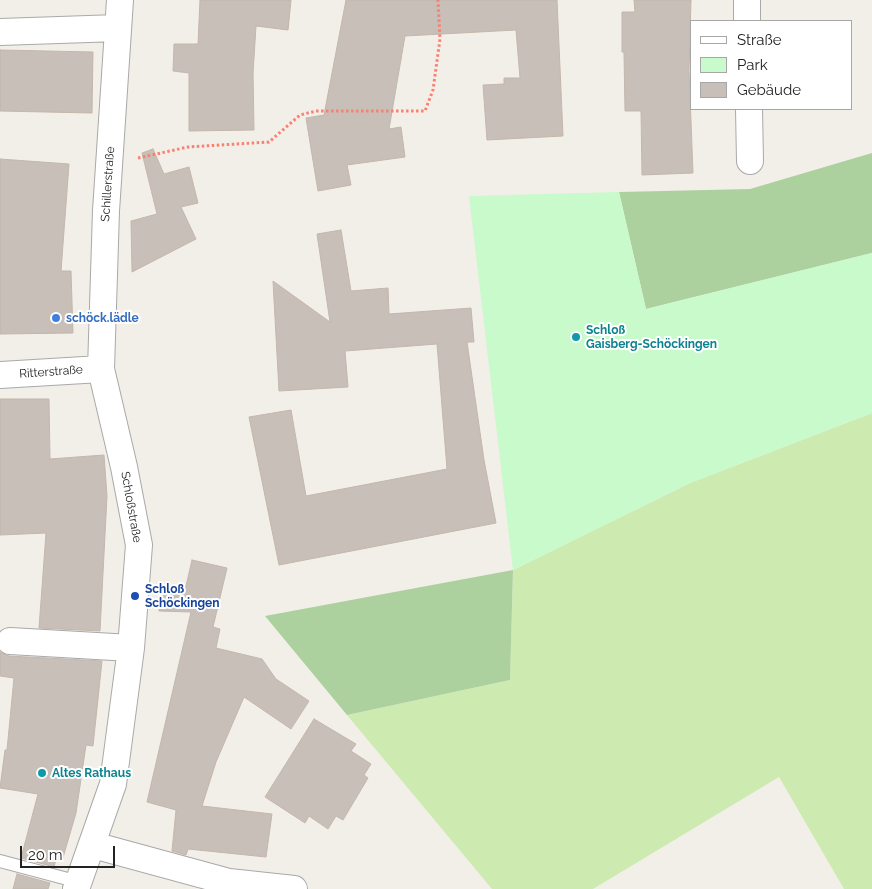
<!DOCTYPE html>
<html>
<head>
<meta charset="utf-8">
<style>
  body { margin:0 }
  #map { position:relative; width:872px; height:889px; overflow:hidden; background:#f2efe9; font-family:Raleway,sans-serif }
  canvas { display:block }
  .legend { position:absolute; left:690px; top:20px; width:162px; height:90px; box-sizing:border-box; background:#fff; border:1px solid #a7a7a7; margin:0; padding:6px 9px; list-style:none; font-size:15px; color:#222 }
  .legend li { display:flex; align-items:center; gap:10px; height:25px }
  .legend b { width:25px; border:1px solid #a7a7a7 }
  .scale { position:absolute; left:20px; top:846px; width:95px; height:22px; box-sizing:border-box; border:2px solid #222; border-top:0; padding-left:6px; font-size:15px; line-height:18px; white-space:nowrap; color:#222; -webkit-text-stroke:4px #fff; paint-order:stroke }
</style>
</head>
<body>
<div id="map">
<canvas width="872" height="889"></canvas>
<ul class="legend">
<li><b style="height:6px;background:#fff"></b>Straße</li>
<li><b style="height:14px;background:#c8facc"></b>Park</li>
<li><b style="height:14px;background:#c7bfb8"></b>Gebäude</li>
</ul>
<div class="scale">20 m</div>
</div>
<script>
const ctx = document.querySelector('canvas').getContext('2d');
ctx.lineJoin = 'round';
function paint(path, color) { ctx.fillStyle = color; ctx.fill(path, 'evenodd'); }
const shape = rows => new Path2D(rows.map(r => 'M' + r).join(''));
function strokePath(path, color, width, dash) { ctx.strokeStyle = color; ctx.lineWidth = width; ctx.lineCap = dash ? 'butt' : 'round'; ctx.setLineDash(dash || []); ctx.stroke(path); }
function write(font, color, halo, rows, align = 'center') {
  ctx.font = font + ' Raleway,sans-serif'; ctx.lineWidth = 4; ctx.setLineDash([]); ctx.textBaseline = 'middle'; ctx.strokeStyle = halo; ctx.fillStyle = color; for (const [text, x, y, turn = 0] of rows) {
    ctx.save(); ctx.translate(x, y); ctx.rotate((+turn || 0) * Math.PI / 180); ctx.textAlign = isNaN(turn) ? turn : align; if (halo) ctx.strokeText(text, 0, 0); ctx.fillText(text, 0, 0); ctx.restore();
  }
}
const grass = shape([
  [872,413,872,889,844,889,779,777,593,889,492,889,347,715,510,680,513,570,690,483]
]);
const forest = shape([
  [872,153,872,253,646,309,619,192,750,189],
  [513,570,510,680,347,715,265,616]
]);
const park = shape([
  [619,192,646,309,872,253,872,413,690,483,513,570,469,196]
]);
const building = shape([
  [200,0,291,0,288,30,256,26,253,73,254,130,189,131,189,73,173,71,174,44,198,44,200,0],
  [346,0,557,0,563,136,487,140,483,85,504,84,504,78,520,78,516,30,405,36,389,129,401,127,405,157,347,165,351,185,318,191,306,118,324,115,346,0],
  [634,0,691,0,689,70,693,173,642,175,641,111,625,111,624,52,622,52,622,12,635,12,634,0],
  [0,50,93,52,92,113,0,111,0,50],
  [153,149,164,174,189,167,198,203,181,207,196,239,132,272,131,221,157,214,142,153,153,149],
  [0,159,69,164,61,271,71,271,73,333,0,334,0,159],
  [341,230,351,291,388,288,389,314,471,308,474,342,467,342,484,460,496,523,279,565,249,417,291,410,306,496,447,469,437,344,345,351,348,387,279,391,273,281,330,322,317,234,341,230],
  [0,399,49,399,50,459,104,455,107,496,100,631,39,628,46,533,0,535,0,399],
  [192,560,227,568,213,627,220,629,216,648,262,659,276,679,309,701,291,729,244,697,216,762,202,806,272,814,266,857,188,849,186,855,172,851,176,810,147,802,191,612,159,611,161,585,186,586,192,560],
  [0,652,9,656,102,661,93,746,86,745,76,813,62,861,56,859,54,867,21,858,38,794,0,788,5,750,7,750,14,678,0,676,0,652],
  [314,719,356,744,351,751,371,764,364,775,368,778,343,820,336,816,328,829,309,816,305,823,265,797,314,719],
  [17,874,50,883,48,889,13,889,17,874]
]);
const path = shape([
  [138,158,188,147,269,142,300,115,316,111,425,111,433,90,440,39,438,0]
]);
const lane = shape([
  [0,861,79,882]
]);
const street = shape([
  [747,0,747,21],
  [0,32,118,28],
  [749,109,750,161],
  [0,375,101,369],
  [10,641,131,648],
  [93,845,229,882,294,889],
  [76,889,113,784,131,648,139,545,124,467,101,369,106,211,120,0]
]);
const markers = [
  [56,318,5,"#3f7fe0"],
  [576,337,5,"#0f9aa8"],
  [135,596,5,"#1a4fb4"],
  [42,773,5,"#0f9aa8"]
];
const streetNames = [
  ["Schillerstraße",108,184,-86],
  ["Ritterstraße",51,372,-4],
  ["Schloßstraße",131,507,80]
];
const shopNames = [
  ["schöck.lädle",66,318]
];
const cultureNames = [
  ["Schloß",586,330],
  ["Gaisberg-Schöckingen",586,344],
  ["Altes Rathaus",52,773]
];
const transitNames = [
  ["Schloß",145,589],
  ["Schöckingen",145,603]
];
paint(grass, '#cdebb0');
paint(forest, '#add19e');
paint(park, '#c8facc');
paint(building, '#c7bfb8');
strokePath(building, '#c4b6ab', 1);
strokePath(lane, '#a9a9a9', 14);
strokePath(street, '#a9a9a9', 28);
strokePath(path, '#fa8072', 3, [2.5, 2.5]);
strokePath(lane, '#fff', 12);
strokePath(street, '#fff', 26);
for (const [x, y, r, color] of markers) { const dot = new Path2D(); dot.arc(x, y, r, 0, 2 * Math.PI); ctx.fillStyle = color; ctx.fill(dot); strokePath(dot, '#fff', 2); }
write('12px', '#222', '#fff', streetNames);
write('bold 12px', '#366cbe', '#fff', shopNames, 'left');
write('bold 12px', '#0d838f', '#fff', cultureNames, 'left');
write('bold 12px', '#164399', '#fff', transitNames, 'left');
</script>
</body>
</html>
